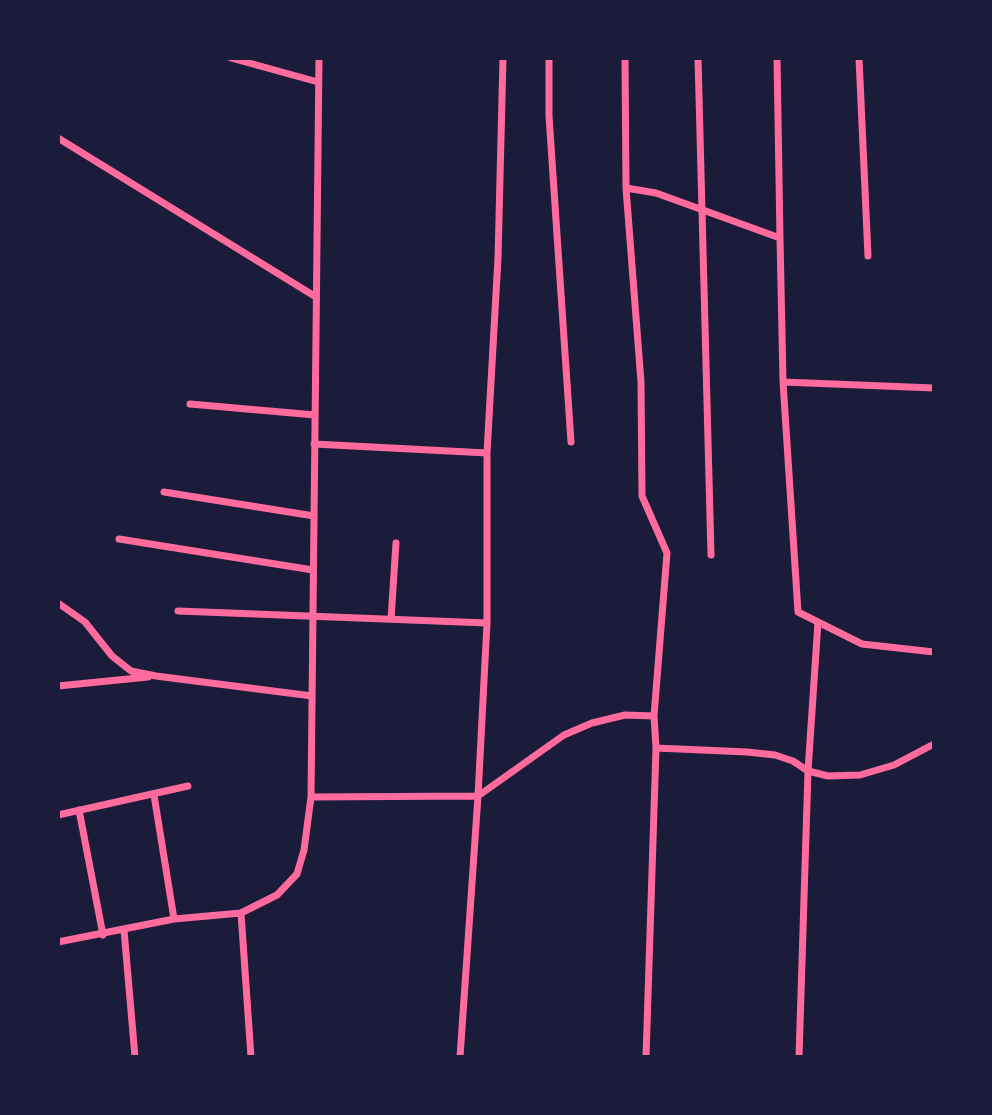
<!DOCTYPE html>
<html>
<head>
<meta charset="utf-8">
<style>
  body { margin:0 }
  #map { position:relative; width:992px; height:1115px; overflow:hidden; background:#1b1b3a; font-family:"Titillium Web",sans-serif }
  canvas { display:block }
  .frame { position:absolute; inset:0; border:60px solid #1b1b3a; pointer-events:none }
</style>
</head>
<body>
<div id="map">
<canvas width="992" height="1115"></canvas>
<div class="frame"></div>
</div>
<script>
const ctx = document.querySelector('canvas').getContext('2d');
ctx.lineJoin = 'round';
const shape = rows => new Path2D(rows.map(r => 'M' + r).join(''));
function strokePath(path, color, width, dash) { ctx.strokeStyle = color; ctx.lineWidth = width; ctx.lineCap = dash ? 'butt' : 'round'; ctx.setLineDash(dash || []); ctx.stroke(path); }
const minor = shape([
  [231,58,318,82],
  [549,58,549,116,571,442],
  [625,58,626,188,641,382,642,496,667,553,654,716,656,748,646,1057],
  [698,58,711,555],
  [777,58,780,238],
  [859,58,868,256],
  [58,138,316,297],
  [626,188,656,193,780,238,783,382,798,612,862,644,934,652],
  [783,382,934,388],
  [190,404,315,415],
  [314,444,487,453],
  [164,492,314,516],
  [119,539,313,570],
  [58,603,85,622,112,656,131,671,156,676,312,696],
  [178,611,487,623],
  [391,619,396,543],
  [58,686,148,677],
  [656,748,747,752,775,755,793,761,808,771,828,776,860,775,894,765,934,744],
  [154,795,174,919],
  [311,797,478,796,564,735,592,723,625,715,654,716],
  [79,810,103,935],
  [58,815,188,786],
  [241,913,251,1057],
  [124,930,135,1057],
  [58,942,174,919,241,913,277,895,297,874,304,850,311,797,319,58],
  [460,1057,478,796,487,623,487,453,498,258,503,58],
  [799,1057,808,771,818,622]
]);
strokePath(minor, '#ff6b9d', 7);
</script>
</body>
</html>
